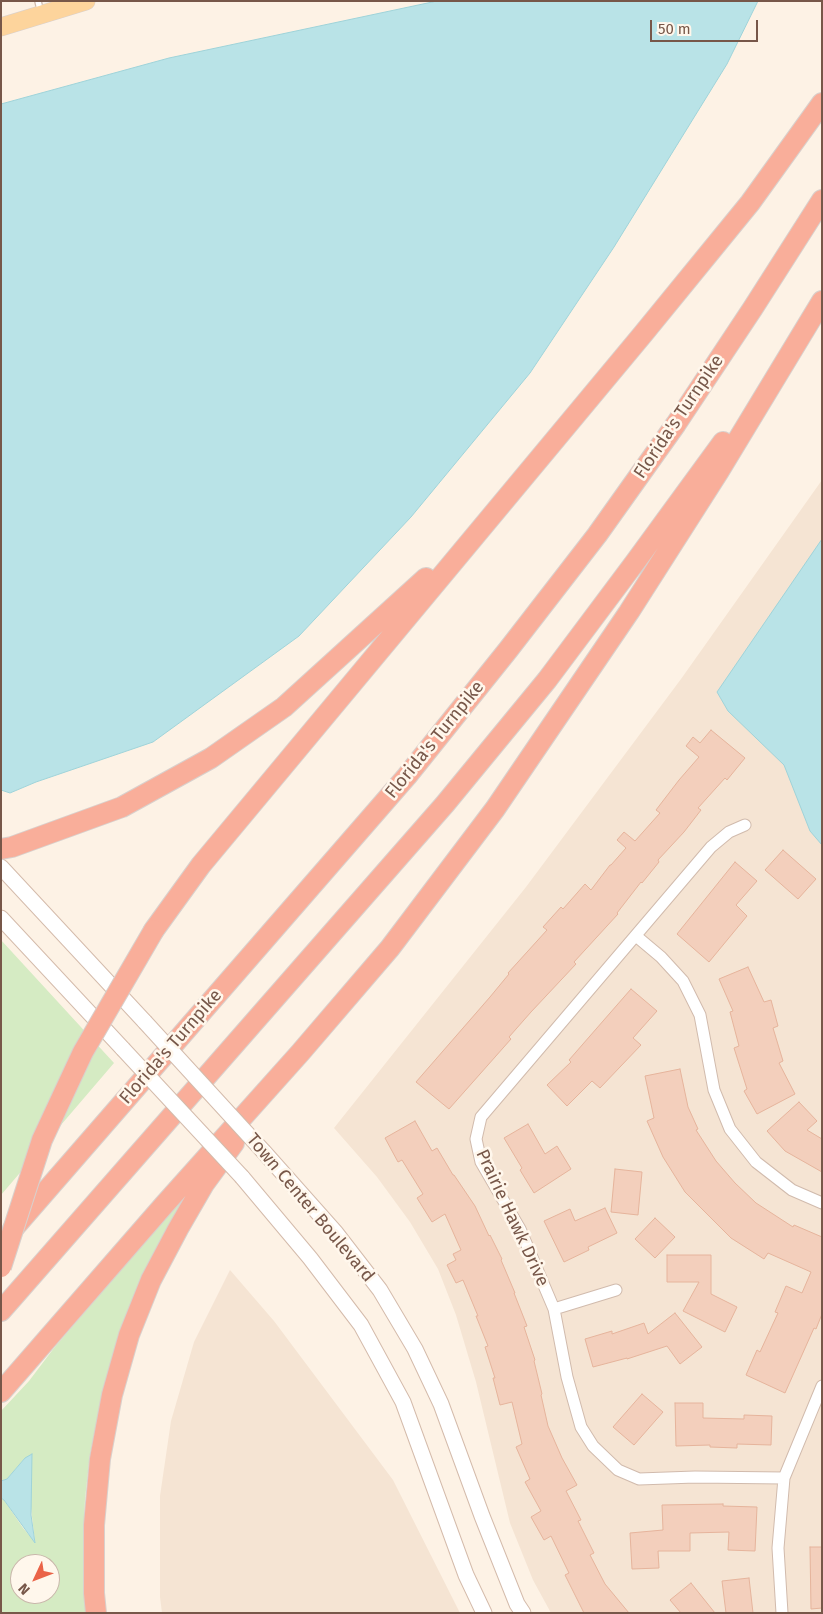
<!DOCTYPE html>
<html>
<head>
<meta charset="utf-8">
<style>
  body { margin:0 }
  #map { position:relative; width:823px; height:1614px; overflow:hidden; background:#fdf2e5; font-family:"Fira Sans",sans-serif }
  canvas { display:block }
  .frame { position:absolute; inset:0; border:2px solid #775749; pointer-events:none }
  .north { position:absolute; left:10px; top:1554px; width:50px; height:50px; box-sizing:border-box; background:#fff7ec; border:1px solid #c9b7ab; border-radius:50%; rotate:227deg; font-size:14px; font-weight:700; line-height:20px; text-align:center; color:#775749 }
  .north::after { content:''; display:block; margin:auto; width:18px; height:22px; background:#ea6347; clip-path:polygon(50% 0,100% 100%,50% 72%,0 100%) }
  .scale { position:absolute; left:650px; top:20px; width:108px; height:22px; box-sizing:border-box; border:2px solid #775749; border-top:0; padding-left:6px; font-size:15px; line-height:18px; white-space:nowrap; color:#775749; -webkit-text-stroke:4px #fff7ec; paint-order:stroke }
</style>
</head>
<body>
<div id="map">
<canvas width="823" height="1614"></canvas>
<div class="frame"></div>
<div class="north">N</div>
<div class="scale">50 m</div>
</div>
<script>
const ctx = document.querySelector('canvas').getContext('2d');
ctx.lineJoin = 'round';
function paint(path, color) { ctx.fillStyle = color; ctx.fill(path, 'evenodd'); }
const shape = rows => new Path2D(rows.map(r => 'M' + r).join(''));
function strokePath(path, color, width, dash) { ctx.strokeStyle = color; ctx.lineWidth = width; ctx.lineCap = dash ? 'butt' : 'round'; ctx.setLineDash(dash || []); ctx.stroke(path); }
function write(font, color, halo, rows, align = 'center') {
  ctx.font = font + ' "Fira Sans",sans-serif'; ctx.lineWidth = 5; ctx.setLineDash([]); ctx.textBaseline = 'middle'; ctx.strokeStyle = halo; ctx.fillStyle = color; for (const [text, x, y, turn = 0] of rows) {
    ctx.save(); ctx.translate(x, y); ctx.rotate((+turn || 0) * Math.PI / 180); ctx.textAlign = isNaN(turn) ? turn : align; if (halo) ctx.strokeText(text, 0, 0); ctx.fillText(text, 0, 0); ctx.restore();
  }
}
const residential = shape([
  [822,480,822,1613,551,1613,533,1580,510,1523,476,1382,456,1315,438,1269,410,1222,377,1177,334,1128,526,887,681,679],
  [230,1270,274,1321,393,1480,460,1613,162,1613,160,1597,160,1496,171,1421,194,1342]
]);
const green = shape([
  [1,940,114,1063,1,1195],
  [179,1202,182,1206,102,1395,90,1454,85,1499,83,1542,86,1613,3,1613,1,1610,1,1498,4,1500,23,1528,35,1542,25,1458,7,1479,1,1481,1,1411,29,1381,54,1348],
  [20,1564,50,1564,50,1594,20,1594]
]);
const water = shape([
  [437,1,758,1,727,64,614,247,530,373,411,517,299,636,153,742,36,782,10,793,1,790,1,104,169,58,437,1],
  [822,539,822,845,810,831,784,765,728,711,717,692,822,539],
  [32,1454,31,1515,35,1543,4,1500,1,1498,1,1481,7,1479,25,1458,32,1454]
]);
const building = shape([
  [711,730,745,758,727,780,725,778,698,808,701,810,684,832,658,860,659,862,642,883,641,882,617,913,618,914,574,962,576,964,531,1012,509,1037,511,1039,449,1109,416,1082,490,997,509,974,508,973,547,930,543,927,561,907,563,909,585,884,591,890,610,865,611,865,626,848,617,840,624,832,635,841,660,813,656,810,679,780,699,757,686,746,693,737,700,743,711,730],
  [783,850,816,879,798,899,765,870,783,850],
  [735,862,757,881,736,905,747,916,709,962,677,934,735,862],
  [748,967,764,1002,771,1000,778,1026,773,1028,783,1061,779,1063,795,1094,757,1114,744,1091,747,1089,734,1048,739,1046,730,1012,733,1011,719,979,748,967],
  [631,989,657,1011,633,1038,641,1045,600,1088,592,1081,567,1106,547,1085,571,1062,569,1060,631,989],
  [680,1069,688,1107,698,1129,696,1130,716,1161,735,1183,756,1203,793,1227,794,1225,822,1237,822,1314,816,1329,814,1328,785,1393,746,1375,757,1350,760,1352,778,1313,775,1312,786,1286,802,1293,811,1272,768,1253,764,1259,731,1238,685,1192,663,1157,647,1121,654,1118,645,1076,680,1069],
  [799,1102,817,1121,807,1130,822,1139,822,1172,785,1151,767,1131,799,1102],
  [415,1121,432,1151,437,1148,453,1175,454,1175,475,1206,489,1236,490,1235,502,1259,501,1260,515,1293,514,1293,527,1326,524,1327,535,1360,534,1361,542,1394,541,1395,548,1426,562,1458,577,1485,566,1491,581,1520,578,1521,594,1553,590,1555,605,1584,629,1613,584,1613,565,1575,569,1573,551,1536,544,1540,531,1517,541,1511,525,1482,530,1479,516,1447,522,1444,512,1402,500,1405,493,1378,495,1378,485,1347,488,1346,476,1316,478,1316,463,1280,456,1283,447,1265,456,1260,453,1254,461,1250,445,1214,432,1222,417,1198,423,1194,402,1160,398,1162,385,1138,415,1121],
  [528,1124,545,1154,557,1146,571,1169,534,1193,520,1170,522,1168,504,1138,528,1124],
  [615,1169,642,1172,638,1215,611,1212,615,1169],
  [605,1208,617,1233,588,1247,589,1250,564,1262,544,1221,570,1209,575,1221,605,1208],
  [655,1218,675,1237,655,1258,635,1239,655,1218],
  [667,1255,711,1255,711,1294,737,1307,725,1332,683,1311,699,1282,667,1282,667,1255],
  [675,1313,702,1347,680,1364,667,1346,627,1359,627,1358,593,1367,585,1339,612,1331,612,1334,644,1323,648,1334,675,1313],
  [642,1394,663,1412,634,1445,613,1427,642,1394],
  [675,1403,703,1403,703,1418,744,1419,744,1415,772,1416,771,1445,737,1444,737,1448,710,1447,710,1445,676,1446,675,1403],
  [723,1504,723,1506,757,1507,755,1551,728,1550,729,1532,690,1533,690,1551,658,1551,659,1568,632,1569,630,1533,663,1530,662,1505,723,1504],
  [810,1547,822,1547,822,1608,811,1609,810,1547],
  [749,1578,753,1613,726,1613,722,1581,749,1578],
  [691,1583,715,1613,681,1613,670,1600,691,1583]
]);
const lane = shape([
  [38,1,41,14]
]);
const street = shape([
  [745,825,729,832,711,847,481,1117,476,1139,481,1162,520,1229,554,1309,567,1377,581,1427,593,1446,618,1470,639,1479,695,1477,784,1478],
  [636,936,661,957,683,981,700,1015,714,1090,730,1129,756,1162,792,1190,822,1203],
  [554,1309,616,1290],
  [782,1613,778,1548,784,1478,822,1386]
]);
const secondary = shape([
  [1,867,145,1022],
  [1,918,123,1049],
  [264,1152,336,1233,380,1290,415,1349,441,1404,482,1516,517,1604,523,1613],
  [242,1177,310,1258,361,1325,403,1402,466,1575,484,1613]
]);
const primary = shape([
  [1,27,86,1]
]);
const highway = shape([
  [1,849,12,847,122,807,211,758,284,707,426,578],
  [154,930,201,865,643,334,750,203,822,103],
  [13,1229,407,776,508,650,597,535,676,424,753,308,822,200],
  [1,1311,445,804,547,680,636,561,723,442],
  [1,1392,164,1205,300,1053,390,948,495,809,629,612,719,471,822,301],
  [96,1613,94,1593,94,1525,100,1459,112,1395,129,1335,151,1280,178,1229,204,1184,234,1143]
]);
const secondaryBridge = shape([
  [145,1022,264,1152],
  [123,1049,242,1177]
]);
const highwayBridge = shape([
  [1,1267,42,1140,83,1052,154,930]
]);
const streetNames = [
  ["Florida's Turnpike",679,417,-56],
  ["Florida's Turnpike",435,740,-51],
  ["Florida's Turnpike",171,1047,-49],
  ["Town Center Boulevard",310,1208,50],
  ["Prairie Hawk Drive",512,1218,65]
];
paint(residential, '#f5e4d3');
paint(green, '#d5ebc3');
paint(water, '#b9e3e7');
strokePath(water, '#9fd3d9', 1);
paint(building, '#f3cfbc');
strokePath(building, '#e6b49c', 1);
strokePath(lane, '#d1bbad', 8);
strokePath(street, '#d1bbad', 13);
strokePath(secondary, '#d4bbab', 17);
strokePath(primary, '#d9d0cc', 19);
strokePath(highway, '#d9d0cc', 22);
strokePath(lane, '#fff', 5.5);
strokePath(street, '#fff', 11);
strokePath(secondary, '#fff', 15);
strokePath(primary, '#fdd49c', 18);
strokePath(highway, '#f9ae9a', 20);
strokePath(secondaryBridge, '#d4bbab', 17, []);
strokePath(highwayBridge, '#d9d0cc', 22, []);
strokePath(secondaryBridge, '#fff', 15);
strokePath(highwayBridge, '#f9ae9a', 20);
write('18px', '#775749', '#fff7ec', streetNames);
</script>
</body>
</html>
